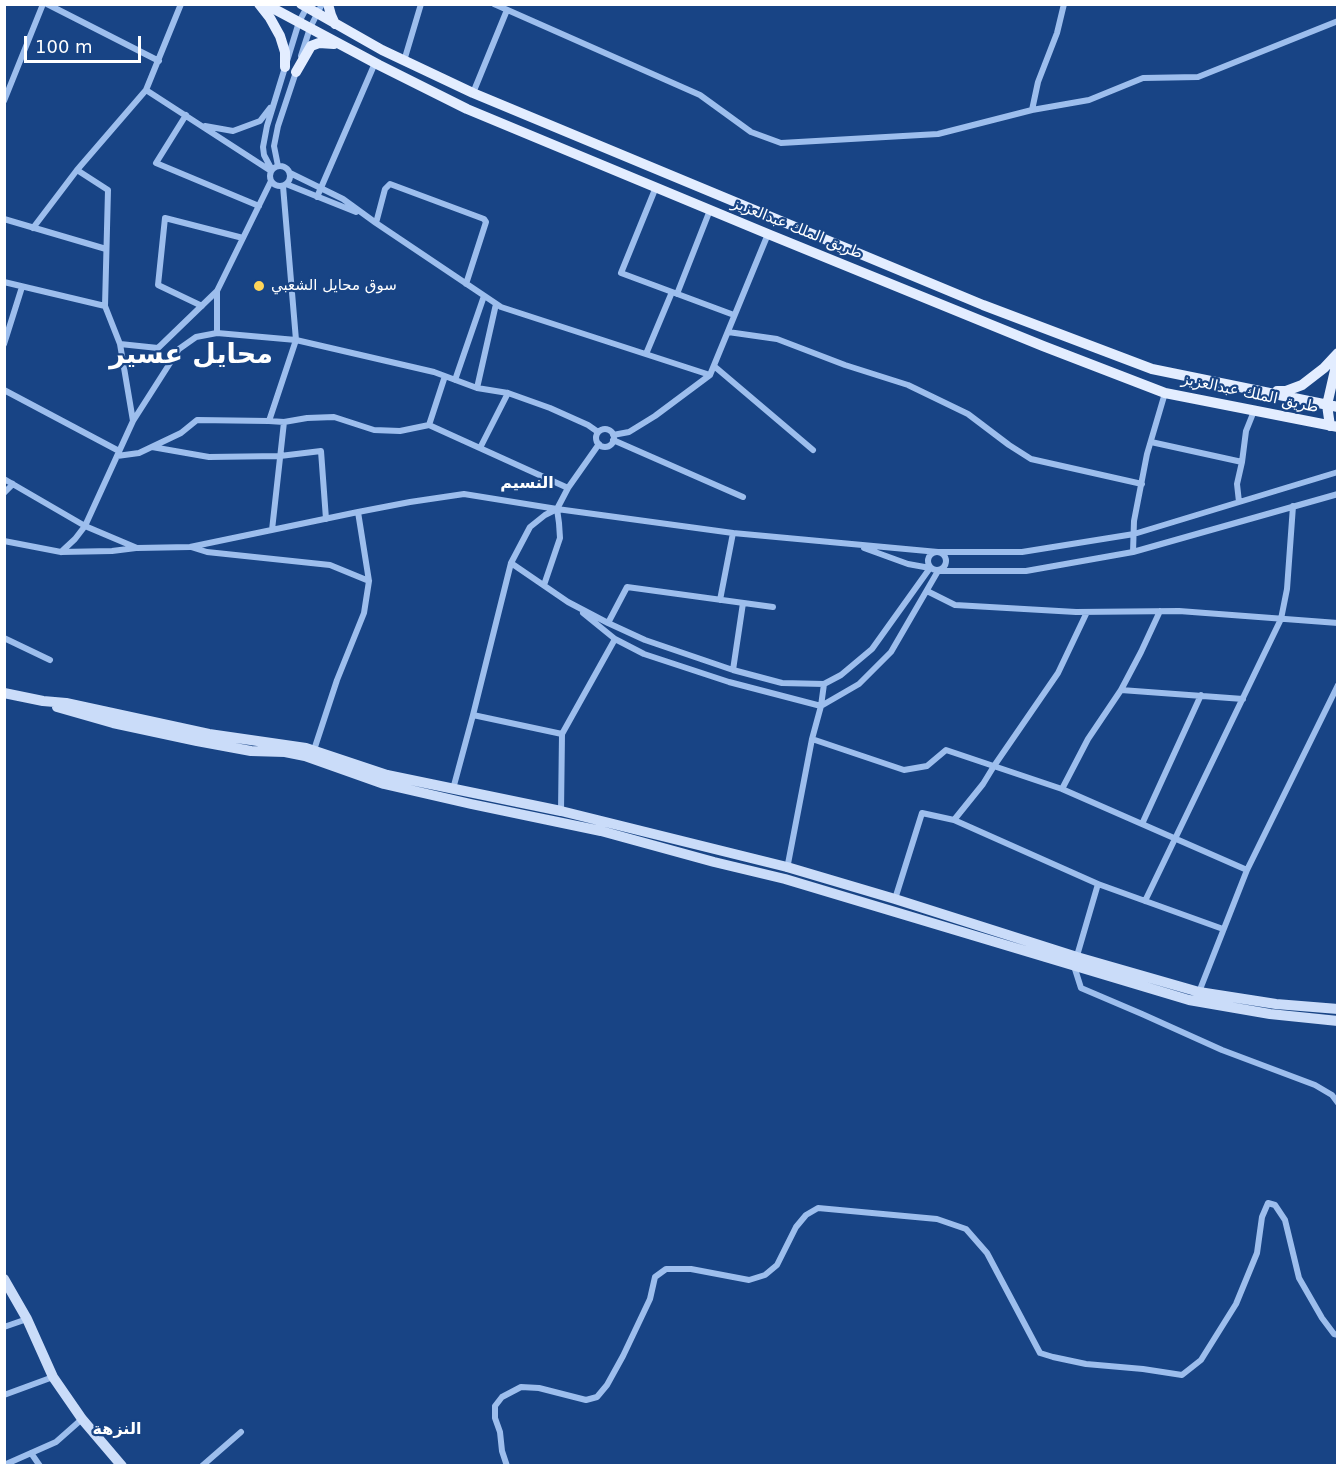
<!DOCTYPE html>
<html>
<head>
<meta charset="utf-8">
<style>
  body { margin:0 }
  #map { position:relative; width:1342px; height:1470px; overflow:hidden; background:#184485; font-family:"DejaVu Sans",sans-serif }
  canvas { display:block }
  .frame { position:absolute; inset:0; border:6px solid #fff; pointer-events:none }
  .scale { position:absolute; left:24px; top:36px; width:117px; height:27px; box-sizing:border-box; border:3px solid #fff; border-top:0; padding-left:8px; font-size:18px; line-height:21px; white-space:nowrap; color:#fff; -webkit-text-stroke:4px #184485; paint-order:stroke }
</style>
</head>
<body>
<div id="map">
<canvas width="1342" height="1470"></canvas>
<div class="frame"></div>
<div class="scale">100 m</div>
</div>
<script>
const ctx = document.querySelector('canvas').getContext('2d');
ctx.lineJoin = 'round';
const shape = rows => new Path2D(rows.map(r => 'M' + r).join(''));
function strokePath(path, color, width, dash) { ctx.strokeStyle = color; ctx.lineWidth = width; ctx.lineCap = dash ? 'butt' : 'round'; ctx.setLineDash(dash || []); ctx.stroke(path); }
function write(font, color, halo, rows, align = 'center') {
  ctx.font = font + ' "DejaVu Sans",Cairo,sans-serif'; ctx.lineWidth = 4.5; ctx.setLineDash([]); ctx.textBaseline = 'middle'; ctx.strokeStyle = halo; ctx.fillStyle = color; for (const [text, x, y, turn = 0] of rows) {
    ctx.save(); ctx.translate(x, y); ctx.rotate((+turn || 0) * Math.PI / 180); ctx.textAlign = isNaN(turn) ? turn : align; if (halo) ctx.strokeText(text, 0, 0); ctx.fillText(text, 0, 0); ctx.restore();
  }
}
const street = shape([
  [47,4,159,61],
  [494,4,700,95,751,132,781,143,938,134,1032,110,1089,100,1143,78,1198,77,1338,21],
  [301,56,310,28,322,4],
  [404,61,421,4],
  [146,90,271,171],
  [473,93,507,10],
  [4,101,43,4],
  [1032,110,1038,82,1057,33,1064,4],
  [186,115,156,163,259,206],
  [205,126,233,131,260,121,270,108],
  '270 176a10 10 0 1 1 20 0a10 10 0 1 1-20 0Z',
  [278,166,274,146,278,126,296,72],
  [77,170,108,190,105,306],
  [272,170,264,155,263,147,267,126,299,22,308,5],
  [290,173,343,199,376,223,501,307,710,375],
  [286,184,356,212],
  [656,187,621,273,734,315],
  [317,197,375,63],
  [4,219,106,249],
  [376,223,385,189,390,184,484,219,486,222,466,284],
  [33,228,77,170,146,90,181,4],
  [4,282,105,306,120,344,133,421,179,349,196,337,217,333,296,340,434,372,477,388,508,393,550,408,588,425,598,432],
  [677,294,710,210],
  [202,306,158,285,165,218,243,238],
  [728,332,777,339,845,365,908,385,968,414,1009,445,1031,459,1142,484],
  [217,333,217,291,271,181],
  [4,344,22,287],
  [120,344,158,348,217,291],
  [646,354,672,292],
  [714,366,813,450],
  [445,376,429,425,568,488],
  [455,380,484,296],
  [477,388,496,304],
  [4,390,119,451],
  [269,421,284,422,307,418,334,417,374,430,400,431,429,425],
  '596 438a9 9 0 1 1 18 0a9 9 0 1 1-18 0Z',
  [613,435,629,432,655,416,710,375,768,234],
  [613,440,743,497],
  [1151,442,1242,462],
  [152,447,209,457,280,456,321,451,326,519],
  [480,448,508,393],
  [117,456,139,453,181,433,197,420,269,421,296,340,283,186],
  [4,479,85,526,137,548,190,547,358,512,410,502,464,494,557,509,733,533,938,552,1022,552,1134,534,1338,472],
  [4,493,13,484],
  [1239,502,1237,484,1242,462,1246,431,1254,411],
  [272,530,284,422],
  [4,541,61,552,112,551,136,548],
  [191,547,207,552,330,565,369,581],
  '928 561a9 9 0 1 1 18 0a9 9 0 1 1-18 0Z',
  [61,552,75,539,85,526,133,421],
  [1133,552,1134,521,1147,454,1165,393],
  [511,563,568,602,608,623,645,640,733,670,782,683,824,684,841,675,872,649,930,568,908,564,864,548],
  [544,585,560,538,559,523,557,509],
  [927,591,955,605,1076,612,1179,611,1338,623],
  [720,600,733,533],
  [583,613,615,639,644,654,729,682,821,706,812,739,787,869],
  [608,623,627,587,773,607],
  [4,638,50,660],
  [733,670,743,603],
  [1121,690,1243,699],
  [821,706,859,684,891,652,938,571,1026,571,1133,552,1338,494],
  [821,706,824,684],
  [473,715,562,734,615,639],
  [812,739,904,770,927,766,946,750,1062,789,1247,870],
  [313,753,337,680,364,613,369,581,358,512],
  [453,789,473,715,511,563,530,527,545,515,557,509,568,488,599,444],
  [1062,789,1088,739,1121,690,1141,652,1160,611],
  [561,811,562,734],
  [954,820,983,784,994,766,1058,673,1087,612],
  [1142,824,1201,695],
  [1098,884,1074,966,1081,988,1142,1014,1222,1050,1315,1085,1332,1095,1338,1103],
  [895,899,922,813,954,820,1098,884,1223,929],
  [1145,901,1281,619,1287,589,1293,506],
  [1199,992,1247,870,1338,685],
  [4,1327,27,1319],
  [4,1395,53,1377],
  [31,1453,40,1466],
  [4,1465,56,1442,82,1419],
  [202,1466,241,1432],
  [507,1466,502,1451,500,1432,495,1418,495,1406,502,1397,521,1387,539,1388,586,1400,597,1397,607,1385,623,1356,650,1299,655,1277,666,1269,691,1269,749,1280,765,1275,777,1265,796,1227,806,1215,818,1208,937,1219,966,1229,987,1253,1040,1353,1053,1357,1086,1364,1143,1369,1182,1375,1201,1360,1236,1304,1257,1253,1262,1217,1268,1203,1275,1205,1285,1220,1299,1278,1322,1318,1334,1334,1338,1335]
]);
const secondary = shape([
  [4,693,43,701,66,703,209,734,306,748,387,775,561,811,787,867,895,899,1077,957,1199,992,1276,1004,1338,1009],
  [57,707,113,723,197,741,251,751,285,752,305,756,384,784,471,804,601,831,714,862,785,879,1189,1000,1270,1014,1338,1021],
  [4,1279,27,1319,53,1377,82,1419,122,1466]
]);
const primary = shape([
  [259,4,270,18,280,36,285,52,285,67],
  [265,4,379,65,467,109,768,234,1043,346,1165,393,1338,427],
  [301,4,382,50,473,93,983,305,1152,369,1338,407],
  [328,4,331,15,335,24],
  [296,72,311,46,319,43,334,44],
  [1277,391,1286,391,1302,385,1324,368,1338,353],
  [1330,426,1327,405,1338,357]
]);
const markers = [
  [259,286,6,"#ffd559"]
];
const streetNames = [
  ["طريق الملك عبدالعزيز",797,229,22],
  ["طريق الملك عبدالعزيز",1250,394,12]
];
const poiNames = [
  ["سوق محايل الشعبي",271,286]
];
const neighbourhoodNames = [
  ["النسيم",527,484],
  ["النزهة",117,1430]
];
const townNames = [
  ["محايل عسير",191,356]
];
strokePath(street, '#9dbeed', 6);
strokePath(secondary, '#cadcf9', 10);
strokePath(primary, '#e3edff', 10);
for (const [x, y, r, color] of markers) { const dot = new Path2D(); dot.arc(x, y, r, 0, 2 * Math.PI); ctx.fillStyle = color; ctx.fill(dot); strokePath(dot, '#184485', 2); }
write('15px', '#fff', '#184485', streetNames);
write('15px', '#fff', '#184485', poiNames, 'left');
write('bold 16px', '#fff', '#184485', neighbourhoodNames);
write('bold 27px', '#fff', '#184485', townNames);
</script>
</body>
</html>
